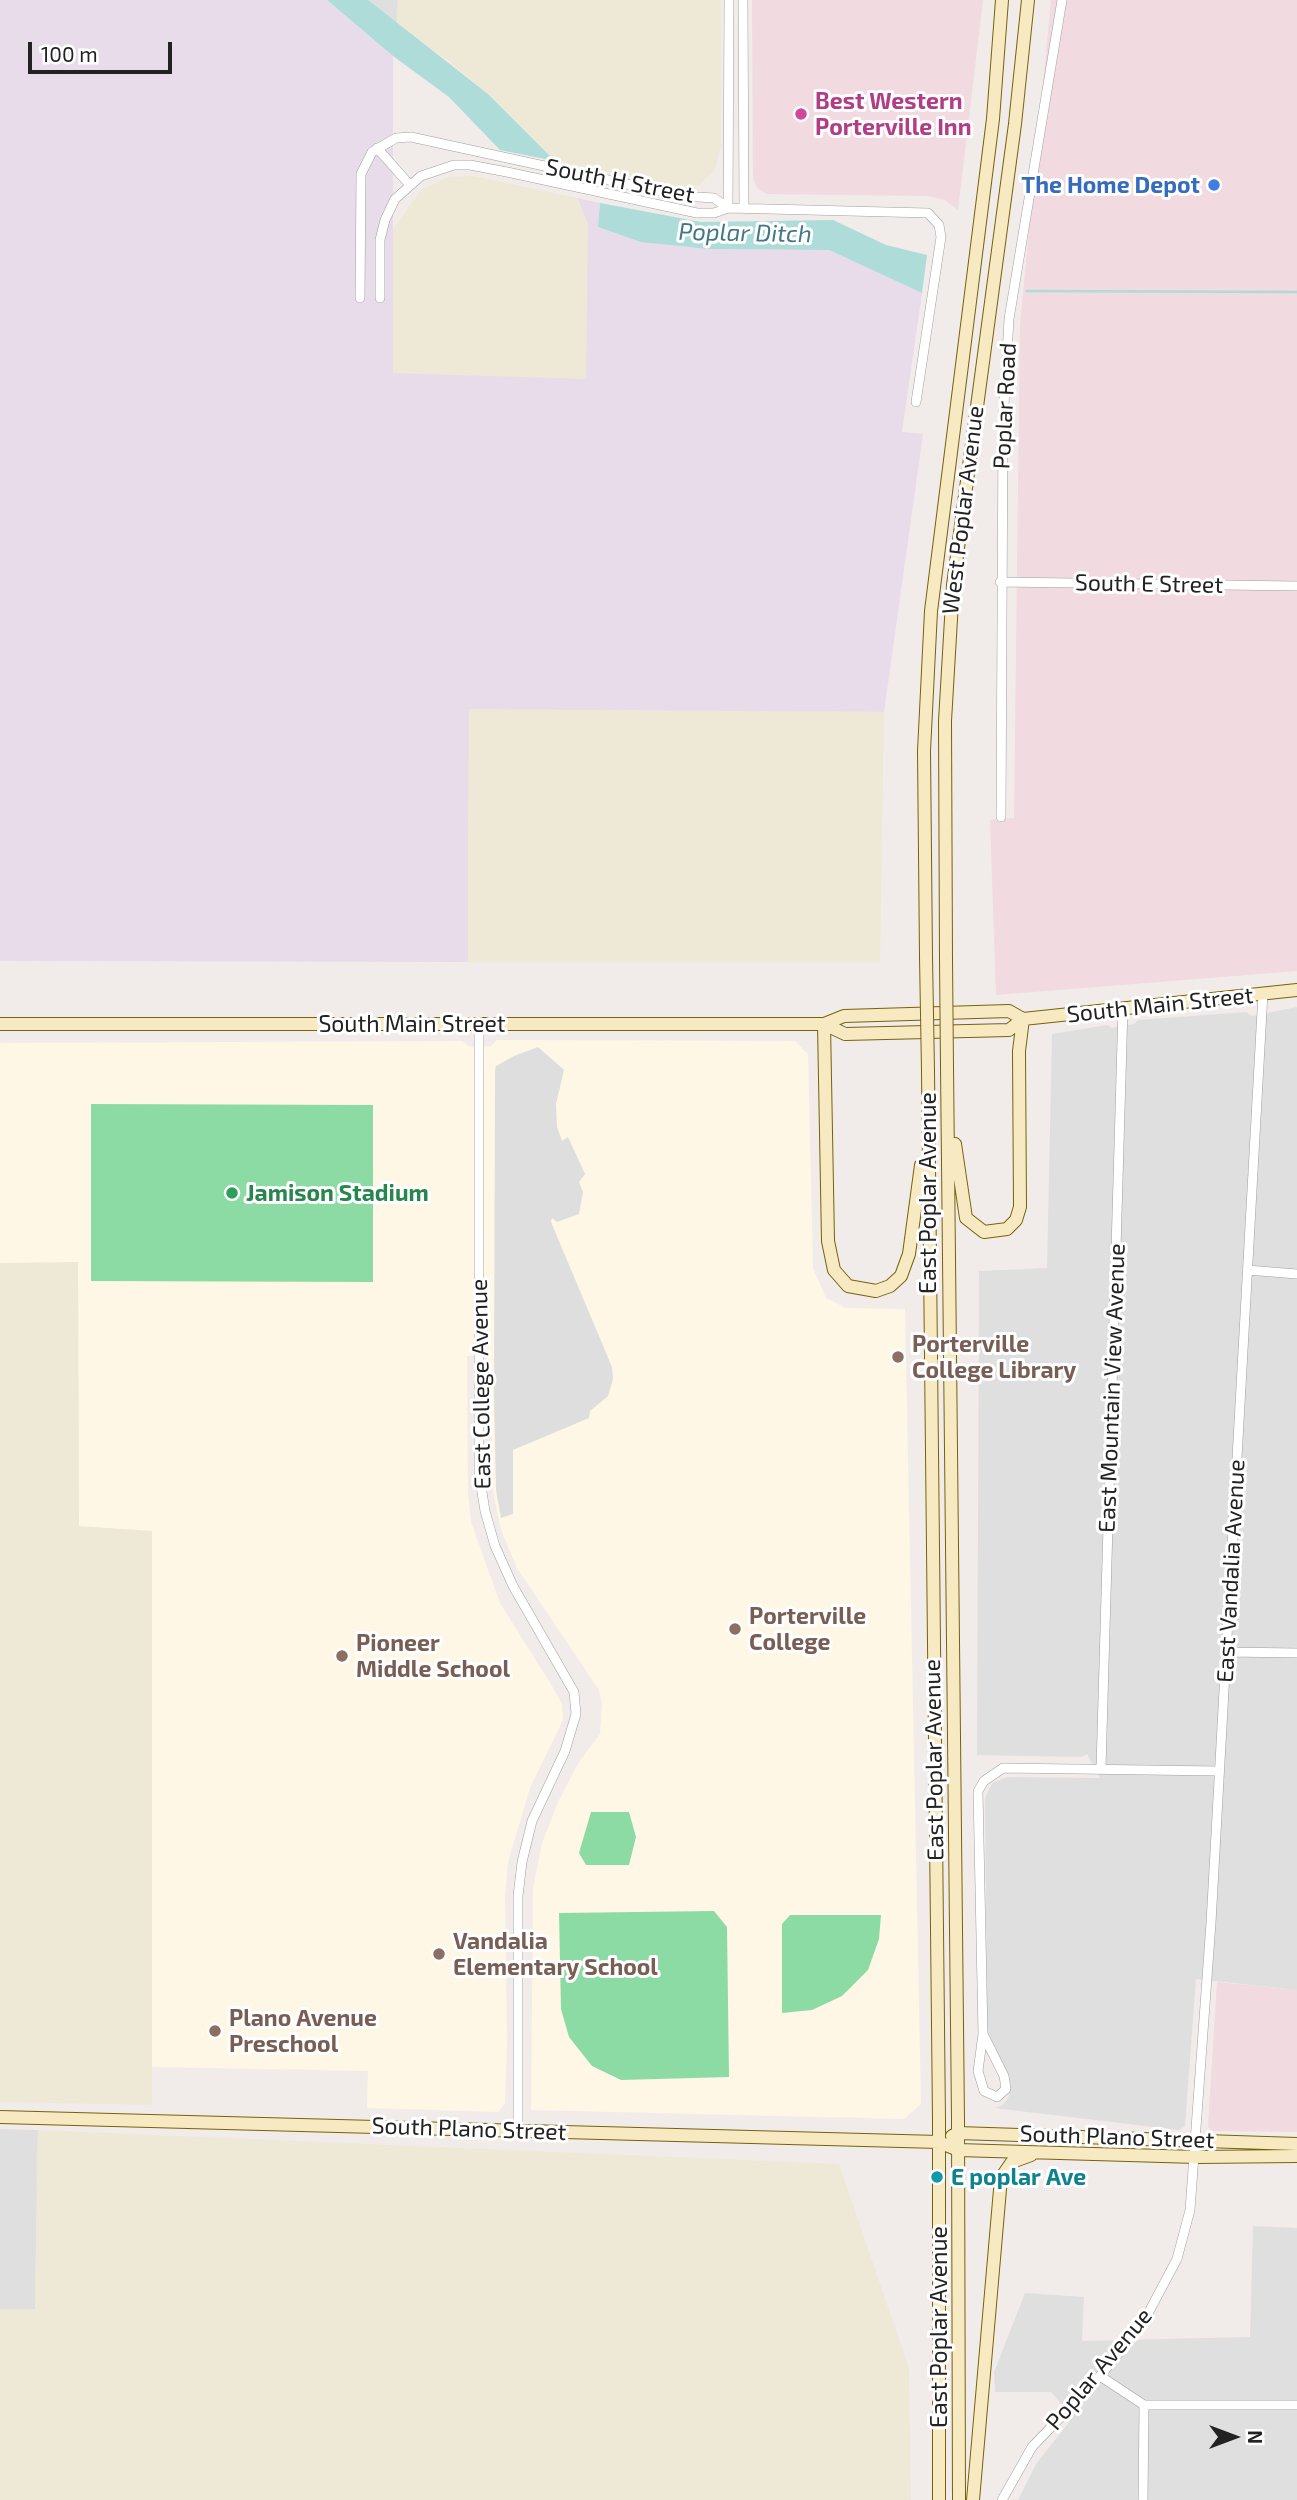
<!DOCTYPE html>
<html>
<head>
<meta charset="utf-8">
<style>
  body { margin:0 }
  #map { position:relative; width:1297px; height:2500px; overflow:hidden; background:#f1ece9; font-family:"Exo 2",sans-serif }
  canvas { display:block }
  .north { position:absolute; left:1199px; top:2402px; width:70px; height:70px; -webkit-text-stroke:5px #fff; paint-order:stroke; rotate:90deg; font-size:19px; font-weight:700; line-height:28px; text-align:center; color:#222 }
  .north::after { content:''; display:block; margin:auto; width:24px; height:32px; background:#222; clip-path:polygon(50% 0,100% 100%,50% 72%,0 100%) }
  .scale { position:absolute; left:28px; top:42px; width:144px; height:32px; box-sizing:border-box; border:4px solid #222; border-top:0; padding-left:9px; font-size:21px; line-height:24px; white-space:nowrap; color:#222; -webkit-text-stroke:5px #fff; paint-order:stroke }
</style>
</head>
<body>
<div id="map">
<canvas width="1297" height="2500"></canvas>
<div class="north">N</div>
<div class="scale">100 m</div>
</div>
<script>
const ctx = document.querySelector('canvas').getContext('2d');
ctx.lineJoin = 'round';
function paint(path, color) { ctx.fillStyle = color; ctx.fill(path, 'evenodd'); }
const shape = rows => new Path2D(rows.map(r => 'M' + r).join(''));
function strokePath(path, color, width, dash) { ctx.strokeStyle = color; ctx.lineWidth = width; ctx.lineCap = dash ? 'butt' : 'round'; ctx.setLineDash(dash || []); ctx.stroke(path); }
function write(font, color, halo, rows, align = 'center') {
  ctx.font = font + ' "Exo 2",sans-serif'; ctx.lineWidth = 6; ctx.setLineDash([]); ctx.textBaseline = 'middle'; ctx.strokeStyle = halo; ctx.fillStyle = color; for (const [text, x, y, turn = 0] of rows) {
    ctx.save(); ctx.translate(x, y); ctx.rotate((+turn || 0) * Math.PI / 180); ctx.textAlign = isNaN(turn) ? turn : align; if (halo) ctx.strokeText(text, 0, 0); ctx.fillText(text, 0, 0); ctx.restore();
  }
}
const residential = shape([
  [368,0,398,0,397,25],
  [1297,1007,1297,1990,1196,1979,1185,2126,1179,2130,994,2108,1003,2105,1009,2096,1011,2084,987,2030,985,1798,992,1783,1007,1777,1100,1778,1087,1754,1082,1757,977,1755,979,1271,1047,1268,1052,1034,1107,1025,1112,1028,1134,1024,1138,1020,1246,1012,1252,1016],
  [0,2129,38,2130,35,2310,0,2309],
  [1253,2226,1297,2228,1297,2500,1018,2500,1036,2464,1073,2417,1051,2392,995,2392,994,2372,1025,2293,1084,2297,1082,2341,1250,2337]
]);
const commercial = shape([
  [752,0,983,0,958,210,945,200,928,196,767,194,758,189,753,179],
  [1051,0,1297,0,1297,971,996,995,990,820,1014,818,1020,325],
  [1217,1982,1297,1990,1297,2132,1212,2131,1208,2127]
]);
const industrial = shape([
  [0,0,327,0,393,56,393,373,588,225,577,198,600,203,598,227,710,249,829,250,922,293,902,432,923,434,884,712,469,710,468,962,0,961]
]);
const education = shape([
  [497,1040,795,1041,808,1054,813,1268,826,1298,846,1308,905,1309,921,2104,904,2119,531,2110,533,1888,542,1843,559,1800,579,1762,600,1734,602,1704,599,1690,517,1568,501,1530,493,1491,489,1355,467,1356,468,1493,471,1522,500,1603,552,1686,562,1704,563,1720,530,1788,508,1862,505,1896,507,2044,505,2103,498,2112,367,2108,368,2071,152,2067,152,1532,79,1527,78,1263,0,1263,0,1043,462,1041,470,1047,491,1046]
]);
const farmland = shape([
  [398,0,721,0,721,146,715,170,698,186,685,188,555,161,488,94,450,62,397,25],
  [474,176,577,198,588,225,586,379,393,373,393,229,422,189,449,177],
  [469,709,884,712,880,962,468,962],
  [78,1262,79,1526,152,1531,152,2105,0,2102,0,1263],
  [38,2130,839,2164,909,2368,911,2500,0,2500,0,2309,35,2309]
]);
const pitch = shape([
  [91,1104,373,1105,373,1282,91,1281],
  [591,1812,629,1812,636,1837,629,1865,586,1865,579,1853],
  [714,1911,727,1927,729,2077,621,2080,592,2066,569,2037,561,2009,559,1913],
  [790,1915,881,1915,879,1939,868,1970,842,1996,812,2010,782,2013,782,1924]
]);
const parking = shape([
  [538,1047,564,1070,556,1104,557,1127,562,1141,568,1137,585,1174,579,1182,583,1192,579,1214,557,1222,552,1218,551,1222,612,1367,613,1379,608,1396,590,1411,589,1418,513,1450,513,1514,501,1518,496,1490,494,1396,495,1071,496,1066,514,1056]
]);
const water = shape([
  [327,0,368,0,488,94,555,161,500,150,449,97,393,56],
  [600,203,701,222,833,220,886,245,927,255,922,293,829,250,710,249,641,242,598,227]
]);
const stream = shape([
  [1027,291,1297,292]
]);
const street = shape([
  [743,0,744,208],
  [377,148,409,184],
  [728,208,729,0],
  [360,298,361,174,372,152,396,138,411,137,682,196,714,198,728,208],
  [380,298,380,240,385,220,395,199,421,176,454,165,470,165,507,172,697,213,714,213,728,208,928,213,939,225,941,237,916,402],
  [1000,582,1297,586],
  [1001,817,1003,423,1009,319,1062,0],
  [479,1024,479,1473,485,1511,495,1546,513,1586,574,1692,576,1714,565,1751,532,1821,522,1862,518,1896,518,2131],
  [1247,1270,1297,1274],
  [1227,1652,1297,1653],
  [1101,1768,1123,1007],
  [983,2034,1004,2076,1006,2089,997,2097,984,2091,978,2071,983,2034,978,1791,984,1781,1003,1768,1218,1771],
  [1100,2376,1144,2405,1297,2405],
  [1002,2500,1032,2447,1100,2376,1143,2323,1177,2259,1190,2210,1211,1923,1263,993],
  [1143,2500,1144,2405]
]);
const secondary = shape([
  [926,957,924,751,931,611,993,119,1002,0],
  [946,960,945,721,953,585,1015,124,1028,0],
  [0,1024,824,1024,844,1016,1009,1011,1023,1019],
  [824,1024,828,1241,834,1270,848,1286,876,1291,890,1286,901,1276,909,1254,921,1165],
  [824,1024,845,1034,1009,1030,1023,1019,1297,990],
  [947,1067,958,2120,959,2500],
  [928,1071,939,2120,939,2500],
  [955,1144,966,1218,984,1232,1007,1229,1016,1220,1020,1207,1019,1051,1023,1019],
  [0,2117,939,2142,958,2150,1196,2157,1297,2156],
  [952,2136,958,2133,1297,2144],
  [973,2500,1001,2178,1012,2162,1031,2155]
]);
const secondaryBridge = shape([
  [926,957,928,1071],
  [946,960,947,1067]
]);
const markers = [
  [801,114,7,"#d1479c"],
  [1214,185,7,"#3f7fe0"],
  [232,1193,7,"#2e9e5b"],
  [898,1357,7,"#8d6e63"],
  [735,1629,7,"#8d6e63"],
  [342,1656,7,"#8d6e63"],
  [439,1954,7,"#8d6e63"],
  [215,2031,7,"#8d6e63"],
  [937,2177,7,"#0f9aa8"]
];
const hotelNames = [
  ["Best Western",815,101],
  ["Porterville Inn",815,127]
];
const streetNames = [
  ["South H Street",620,181,11],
  ["Poplar Road",1005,406,-87],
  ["West Poplar Avenue",963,510,-83],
  ["South E Street",1149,584,1],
  ["South Main Street",1160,1005,-6],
  ["South Main Street",412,1024],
  ["East Poplar Avenue",928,1193,-90],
  ["East College Avenue",481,1384,-91],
  ["East Mountain View Avenue",1112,1388,-88],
  ["East Vandalia Avenue",1231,1571,-87],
  ["East Poplar Avenue",934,1760,-91],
  ["South Plano Street",469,2129,2],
  ["South Plano Street",1117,2137,2],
  ["East Poplar Avenue",939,2327,-90],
  ["Poplar Avenue",1099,2369,-50]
];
const shopNames = [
  ["The Home Depot",1200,185]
];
const leisureNames = [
  ["Jamison Stadium",246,1193]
];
const educationNames = [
  ["Porterville",912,1344],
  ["College Library",912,1370],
  ["Porterville",749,1616],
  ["College",749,1642],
  ["Pioneer",356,1643],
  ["Middle School",356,1669],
  ["Vandalia",453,1941],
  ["Elementary School",453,1967],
  ["Plano Avenue",229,2018],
  ["Preschool",229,2044]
];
const cultureNames = [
  ["E poplar Ave",951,2177]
];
const waterNames = [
  ["Poplar Ditch",745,233,1]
];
paint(residential, '#e0dfdf');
paint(commercial, '#f1dae0');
paint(industrial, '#e8dcea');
paint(education, '#fef7e6');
paint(farmland, '#eee9d6');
paint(pitch, '#8cdba5');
paint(parking, '#dedede');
paint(water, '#addcd9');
strokePath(stream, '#addcd9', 2.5);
strokePath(street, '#9f9f9f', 10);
strokePath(secondary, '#76620b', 14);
strokePath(street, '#fff', 9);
strokePath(secondary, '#f7eac2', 12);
strokePath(secondaryBridge, '#76620b', 14, []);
strokePath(secondaryBridge, '#f7eac2', 12);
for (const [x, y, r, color] of markers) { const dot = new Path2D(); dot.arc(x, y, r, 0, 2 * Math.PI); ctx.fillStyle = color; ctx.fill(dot); strokePath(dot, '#fff', 2.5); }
write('bold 23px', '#b23c85', '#fff', hotelNames, 'left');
write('23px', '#222', '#fff', streetNames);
write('bold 23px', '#366cbe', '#fff', shopNames, 'right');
write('bold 23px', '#27864d', '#fff', leisureNames, 'left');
write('bold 23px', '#785e54', '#fff', educationNames, 'left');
write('bold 23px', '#0d838f', '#fff', cultureNames, 'left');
write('italic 24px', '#427886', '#fff', waterNames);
</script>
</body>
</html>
